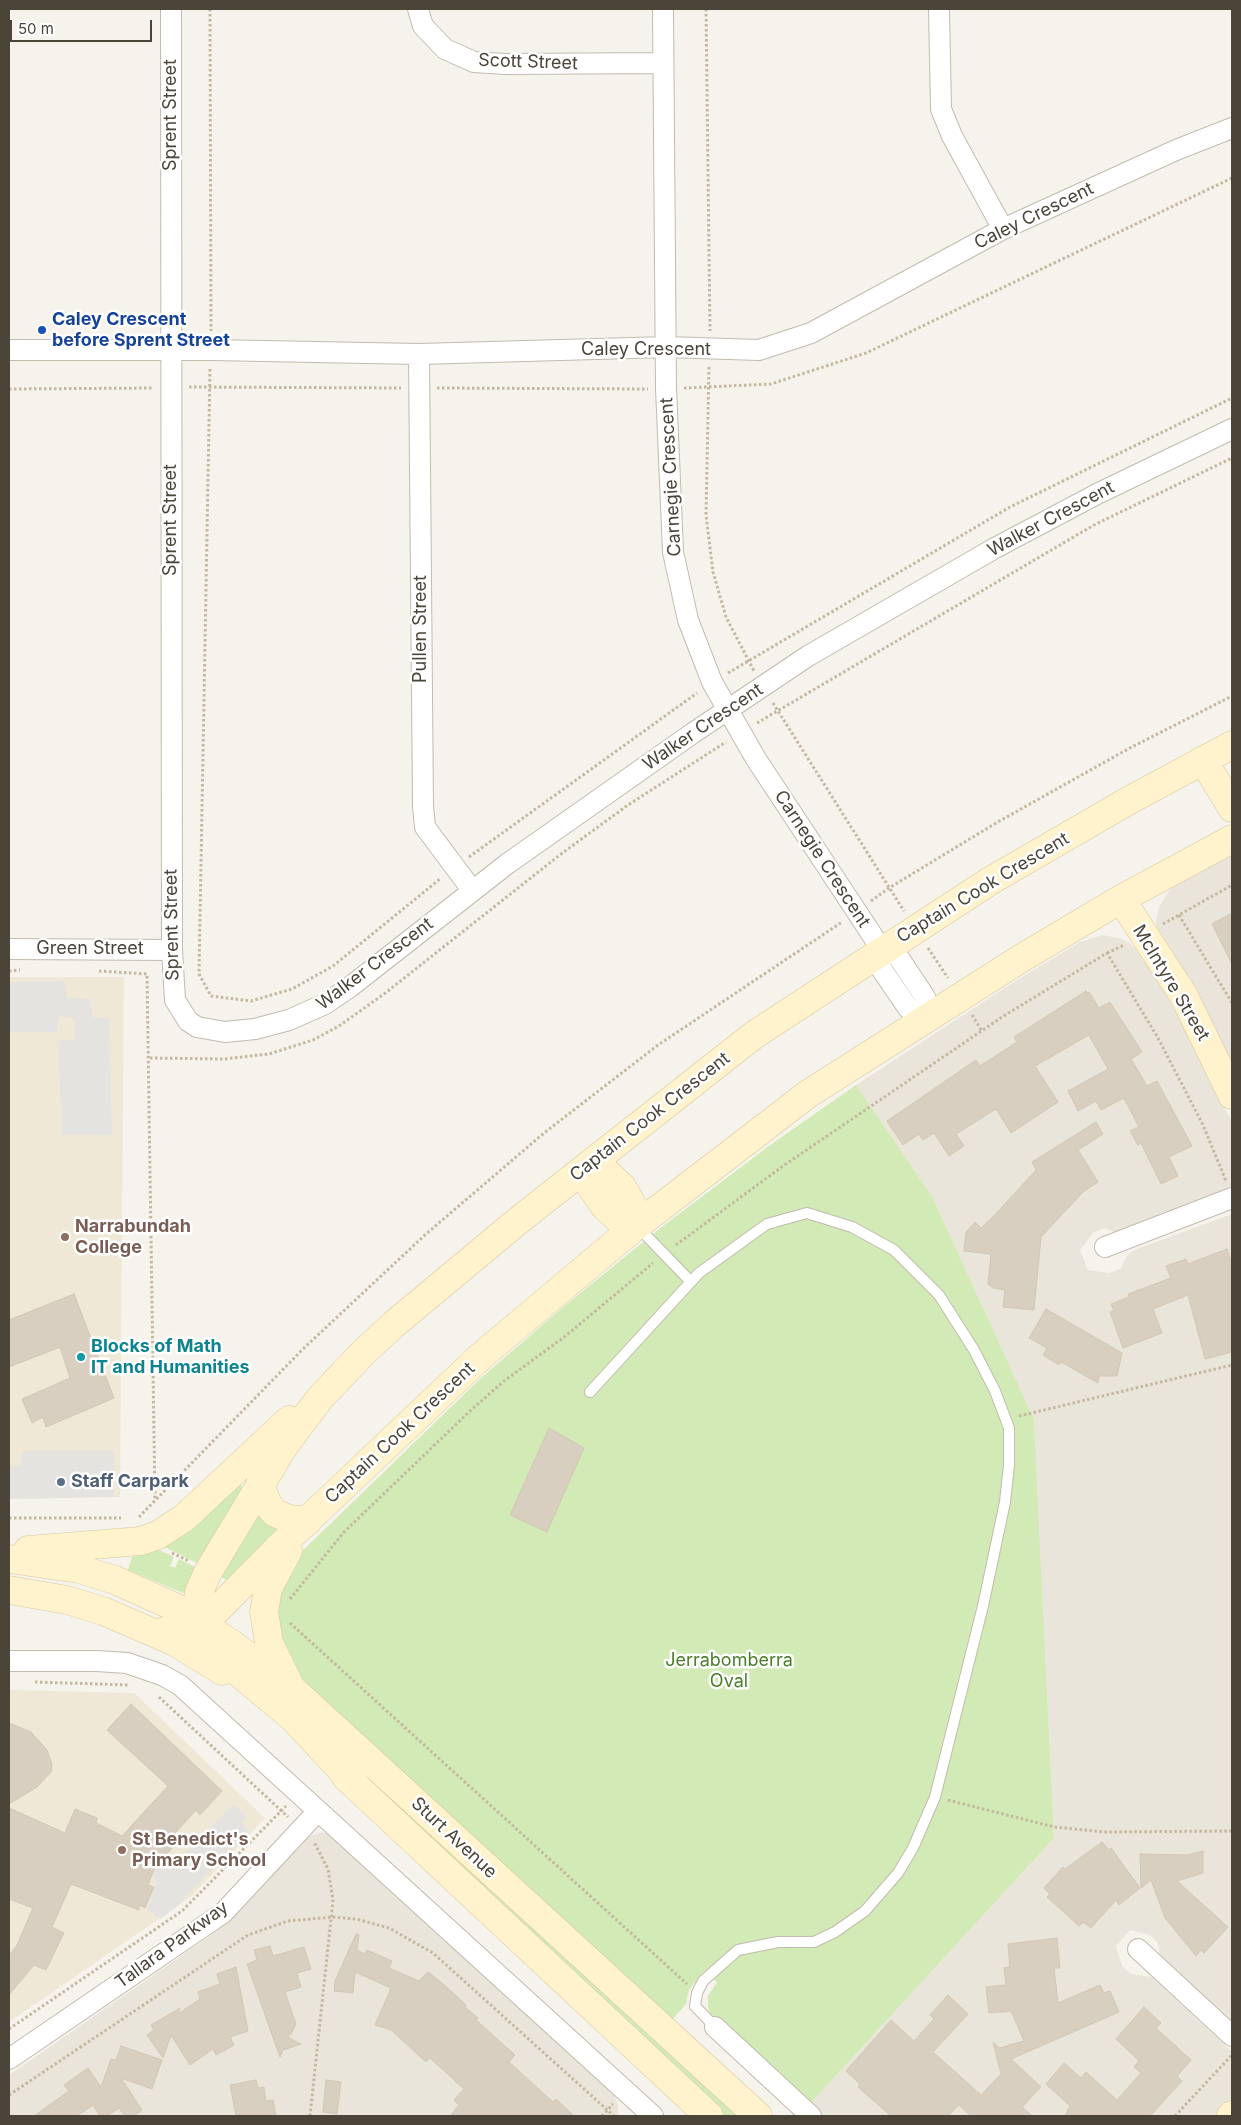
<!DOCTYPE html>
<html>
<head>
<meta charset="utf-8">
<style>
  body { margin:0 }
  #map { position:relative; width:1241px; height:2125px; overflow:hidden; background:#f6f3ec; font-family:Inter,sans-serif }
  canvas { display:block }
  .frame { position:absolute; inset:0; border:10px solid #4b4439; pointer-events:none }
  .scale { position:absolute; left:10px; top:20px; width:142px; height:22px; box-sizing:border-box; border:2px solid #4b4439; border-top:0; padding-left:6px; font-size:15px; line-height:18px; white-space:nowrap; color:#4b4439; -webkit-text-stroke:4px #fff; paint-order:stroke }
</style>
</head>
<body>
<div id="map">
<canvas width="1241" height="2125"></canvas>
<div class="frame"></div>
<div class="scale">50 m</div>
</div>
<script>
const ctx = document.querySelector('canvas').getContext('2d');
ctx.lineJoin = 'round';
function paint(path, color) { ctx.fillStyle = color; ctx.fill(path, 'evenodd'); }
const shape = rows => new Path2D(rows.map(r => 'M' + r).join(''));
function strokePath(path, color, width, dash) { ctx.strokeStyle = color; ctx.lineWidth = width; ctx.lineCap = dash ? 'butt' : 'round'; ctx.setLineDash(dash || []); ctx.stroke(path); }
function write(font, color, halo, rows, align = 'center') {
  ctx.font = font + ' Inter,sans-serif'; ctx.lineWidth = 5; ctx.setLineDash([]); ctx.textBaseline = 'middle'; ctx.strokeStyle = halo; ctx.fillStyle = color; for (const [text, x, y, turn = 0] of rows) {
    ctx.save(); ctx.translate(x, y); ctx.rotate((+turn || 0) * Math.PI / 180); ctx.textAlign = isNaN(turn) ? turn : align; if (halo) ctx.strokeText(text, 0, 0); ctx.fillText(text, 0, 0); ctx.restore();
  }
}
const residential = shape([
  [1232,855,1232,1063,1157,932,1156,923,1159,907,1169,891,1177,884],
  [1103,935,1122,939,1132,945,1141,955,1180,1018,1232,1122,1232,1192,1118,1234,1105,1228,1094,1232,1080,1250,1088,1270,1109,1273,1120,1269,1127,1256,1134,1250,1232,1214,1232,2027,1160,1956,1158,1943,1150,1935,1130,1930,1116,1946,1122,1966,1131,1974,1152,1977,1232,2052,1232,2101,1219,2116,821,2116,809,2105,1054,1838,1034,1419,932,1196,856,1085,1014,982,1080,942],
  [323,1832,330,1834,613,2092,618,2104,618,2116,9,2116,9,2075,210,1936,233,1916,306,1837]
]);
const education = shape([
  [9,977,124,977,120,1497,9,1499],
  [9,1690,134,1693,265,1818,192,1896,9,2022]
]);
const green = shape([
  [856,1085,932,1196,1034,1419,1054,1838,809,2105,711,2014,708,2008,708,1996,717,1982,704,1971,689,1990,686,2004,671,2021,296,1673,271,1616,293,1560,480,1379,562,1308,663,1226,773,1143],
  [240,1483,243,1491,201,1565,158,1544],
  [256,1505,285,1526,233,1585,219,1575],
  [159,1550,174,1557,170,1566,175,1568,179,1559,199,1569,187,1592,183,1593,128,1570,132,1557],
  [332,1739,742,2116,723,2116,394,1814]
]);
const parking = shape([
  [65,981,67,998,91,999,92,1016,95,1018,109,1018,112,1135,62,1135,58,1040,73,1040,75,1036,74,1018,60,1016,57,1021,57,1032,9,1032,9,982],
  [22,1451,114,1451,114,1497,9,1499,9,1466,22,1466],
  [234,1804,247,1817,241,1822,249,1832,180,1902,179,1905,160,1919,156,1916,147,1909,157,1881,149,1872,160,1862,169,1870]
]);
const building = shape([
  [1232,913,1232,964,1212,924,1232,913],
  [1086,991,1087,993,1089,992,1099,1008,1110,1002,1142,1052,1131,1059,1147,1086,1157,1081,1184,1131,1192,1146,1169,1157,1178,1176,1161,1184,1141,1143,1138,1145,1130,1131,1139,1127,1124,1098,1101,1110,1096,1101,1078,1111,1068,1091,1108,1069,1089,1035,1035,1066,1058,1102,1011,1133,996,1109,956,1134,964,1146,949,1156,934,1133,923,1140,919,1134,903,1145,887,1121,976,1060,980,1066,1017,1042,1014,1037,1086,991],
  [1096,1122,1103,1134,1078,1150,1098,1182,1083,1192,1041,1237,1034,1310,1003,1307,1005,1290,993,1288,988,1284,991,1254,964,1251,966,1232,975,1222,981,1228,992,1218,1036,1170,1032,1162,1096,1122],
  [1227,1249,1232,1264,1232,1352,1205,1359,1188,1295,1153,1309,1162,1333,1123,1348,1110,1312,1114,1311,1111,1304,1129,1297,1128,1294,1171,1278,1166,1266,1186,1259,1188,1264,1227,1249],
  [74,1294,114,1398,46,1427,43,1417,32,1423,22,1399,70,1378,60,1347,9,1367,9,1320,74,1294],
  [1046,1309,1122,1353,1117,1376,1099,1376,1098,1383,1061,1362,1059,1365,1043,1355,1047,1348,1029,1338,1046,1309],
  [549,1428,584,1448,547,1532,510,1515,549,1428],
  [131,1704,222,1791,200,1815,196,1810,168,1841,174,1846,155,1867,148,1885,154,1887,145,1908,140,1905,139,1910,71,1884,52,1927,64,1933,46,1970,34,1965,9,1995,9,1956,17,1945,33,1908,9,1899,9,1808,65,1833,75,1809,97,1818,96,1823,122,1836,168,1786,107,1730,131,1704],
  [9,1723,31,1732,47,1750,52,1764,51,1772,37,1787,9,1804,9,1723],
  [1102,1842,1109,1850,1111,1848,1140,1888,1119,1905,1116,1900,1091,1928,1083,1922,1079,1926,1047,1897,1050,1894,1044,1888,1063,1867,1065,1869,1102,1842],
  [1203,1851,1203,1873,1177,1881,1228,1927,1204,1953,1201,1950,1196,1956,1165,1918,1151,1880,1141,1888,1140,1854,1188,1855,1203,1851],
  [356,1934,359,1935,357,1950,365,1954,367,1950,392,1961,389,1968,419,1981,428,1972,442,1983,466,2005,465,2007,478,2018,476,2020,515,2055,509,2062,553,2102,556,2099,574,2116,450,2116,459,2105,454,2100,464,2089,430,2058,426,2062,391,2030,375,2025,391,1988,355,1972,353,1993,334,1991,335,1981,356,1934],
  [1057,1938,1060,1968,1054,1968,1058,2003,1100,1985,1104,1993,1110,1991,1119,2012,1011,2059,1041,2087,1022,2107,1032,2116,971,2116,959,2105,948,2116,891,2116,858,2087,860,2084,846,2071,891,2020,914,2041,934,2019,930,2015,948,1995,968,2014,933,2052,981,2095,1001,2074,993,2042,999,2048,1024,2041,1011,2011,989,2013,986,1987,1006,1985,1004,1968,1010,1967,1008,1944,1057,1938],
  [270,1946,273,1956,304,1947,311,1969,297,1973,301,1987,285,1992,296,2024,291,2034,288,2034,289,2038,301,2044,283,2050,280,2057,247,1964,257,1960,254,1950,270,1946],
  [236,1967,248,2031,230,2037,234,2045,216,2055,213,2049,190,2065,171,2035,163,2058,147,2035,154,2030,151,2025,180,2008,178,2014,200,1999,198,1992,220,1984,217,1974,236,1967],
  [1144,2007,1161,2023,1156,2028,1191,2060,1177,2076,1182,2081,1150,2116,1065,2116,1070,2106,1046,2084,1064,2063,1081,2078,1086,2072,1117,2100,1141,2073,1134,2067,1139,2061,1116,2039,1144,2007],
  [121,2046,162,2060,152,2089,121,2078,142,2110,134,2116,125,2116,119,2108,107,2116,100,2116,93,2105,77,2116,34,2116,69,2091,64,2085,88,2068,101,2087,111,2059,116,2060,121,2046],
  [256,2080,258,2088,264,2087,266,2101,273,2100,276,2116,236,2116,230,2085,256,2080],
  [326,2080,341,2082,337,2114,323,2112,326,2080]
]);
const path = shape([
  [210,9,211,331],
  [706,9,710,331],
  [709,367,706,515,713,572,726,617,754,671],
  [210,369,199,974,211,996,251,1001,292,989,333,966,440,879],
  [189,387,401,388],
  [437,388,648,389],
  [684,388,771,384,866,353,1232,178],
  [9,389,153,388],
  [728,673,1010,507,1232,398],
  [773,703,904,911],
  [757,723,1094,525,1232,458],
  [469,857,697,693],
  [871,901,889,888,996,823,1128,749,1232,696],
  [1179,915,1232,1003],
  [1163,924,1232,885],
  [928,948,948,978],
  [1107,953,1124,945],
  [9,971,20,970],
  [99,971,147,974,155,1499],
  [972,1015,982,1031],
  [150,1058,224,1059,269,1054,313,1040,339,1026,384,994,561,854,628,805,726,742],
  [676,1245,783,1166,1002,1017,1107,953,1158,1038,1203,1125,1226,1181],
  [1019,1416,1232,1365],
  [139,1517,304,1348,426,1234,544,1133,658,1045,842,922],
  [9,1518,121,1518],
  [172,1553,189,1561],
  [290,1599,344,1532,470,1411,504,1381,563,1338,653,1263],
  [290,1623,687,1984],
  [35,1682,128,1685],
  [159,1697,288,1817],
  [948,1800,1054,1827,1104,1832,1232,1831],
  [9,2029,182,1911,286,1806],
  [9,2095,248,1935,288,1921,333,1917,356,1919,389,1928,433,1953,614,2116],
  [310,2116,333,1900,328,1869,314,1842],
  [602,2116,613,2104],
  [1175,2116,1232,2055]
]);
const lane = shape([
  [638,1227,691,1282],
  [590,1392,699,1273,767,1224,807,1213,852,1227,894,1250,939,1295,974,1350,995,1391,1009,1428,1009,1465,1005,1502,983,1606,935,1797,913,1848,898,1873,865,1911,835,1932,814,1942,778,1942,738,1950,703,1981,697,1993,695,2006,715,2027]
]);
const street = shape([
  [171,9,172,950,175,1000,188,1021,197,1027,225,1032,255,1029,289,1020,325,1004,350,987,507,864,693,733,808,656,995,548,1099,493,1232,429],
  [418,9,423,26,445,49,474,62,505,64,663,63],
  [663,9,666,388,673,552,688,620,712,682,756,759,882,950,897,955,925,997,927,1017],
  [939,9,941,109,952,136,1003,229],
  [9,350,211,350,419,354,667,347,759,350,811,333,1003,229,1176,150,1232,128],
  [419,354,423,806,425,827,472,890],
  [9,949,172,950],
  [882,950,880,967,908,1008,927,1017],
  [1105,1247,1232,1198],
  [9,1661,97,1661,127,1663,162,1675,180,1685,653,2116],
  [1138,1949,1232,2036],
  [715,2027,811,2116],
  [9,2059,223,1913,318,1811]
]);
const secondary = shape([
  [1203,760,1232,808],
  [1121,899,1184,996,1232,1095],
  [594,1161,622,1187,642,1221],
  [581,1172,605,1207,631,1230],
  [260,1484,268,1505,275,1513,289,1519,308,1521],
  [28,1550,141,1541,158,1535,184,1518,289,1420],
  [288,1551,268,1588,264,1612,269,1643,288,1682],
  [9,1559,79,1569,115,1580,179,1609,232,1644,291,1688,758,2116],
  [9,1590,67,1600,103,1611,175,1642,222,1671],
  [157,1633,189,1625,217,1610,276,1550,480,1357,631,1230,808,1094,1020,959,1121,899,1232,839],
  [346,1777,709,2116],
  [360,1790,294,1719,214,1652,199,1621,197,1609,199,1592,208,1572,284,1446,320,1398,364,1352,393,1325,519,1220,754,1035,990,881,1128,801,1232,745],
  [1231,2116,1232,2115]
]);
const markers = [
  [42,330,5,"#1a4fb4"],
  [65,1237,5,"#8d6e63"],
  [81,1357,5,"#0f9aa8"],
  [61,1482,5,"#5c6f8a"],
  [122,1850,5,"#8d6e63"]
];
const streetNames = [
  ["Scott Street",528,62,2],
  ["Sprent Street",171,115,-90],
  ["Caley Crescent",1034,216,-26],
  ["Caley Crescent",646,350],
  ["Carnegie Crescent",671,477,-93],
  ["Walker Crescent",1051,519,-28],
  ["Sprent Street",171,520,-90],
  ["Pullen Street",421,629,-90],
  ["Walker Crescent",703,727,-34],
  ["Carnegie Crescent",822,859,57],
  ["Captain Cook Crescent",983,888,-31],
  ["Sprent Street",172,925,-91],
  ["Green Street",90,949],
  ["Walker Crescent",375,964,-37],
  ["McIntyre Street",1171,983,59],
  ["Captain Cook Crescent",650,1117,-38],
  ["Captain Cook Crescent",400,1433,-43],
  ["Sturt Avenue",454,1838,43],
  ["Tallara Parkway",172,1945,-36]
];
const transitNames = [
  ["Caley Crescent",52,320],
  ["before Sprent Street",52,341]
];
const educationNames = [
  ["Narrabundah",75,1227],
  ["College",75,1248],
  ["St Benedict's",132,1840],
  ["Primary School",132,1861]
];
const cultureNames = [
  ["Blocks of Math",91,1347],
  ["IT and Humanities",91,1368]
];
const serviceNames = [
  ["Staff Carpark",71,1482]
];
const parkNames = [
  ["Jerrabomberra",729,1661],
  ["Oval",729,1682]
];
paint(residential, '#eae5da');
paint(education, '#efe8d6');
paint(green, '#d2eab5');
paint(parking, '#e5e3e0');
paint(building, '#d8cfc1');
strokePath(building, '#d3c7b4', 1);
strokePath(lane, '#c2bbae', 12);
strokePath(street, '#c2bbae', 22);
strokePath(secondary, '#d6c79b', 29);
strokePath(path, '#c4b79f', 3, [2.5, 2.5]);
strokePath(lane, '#fff', 10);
strokePath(street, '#fff', 20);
strokePath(secondary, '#fff3cd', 28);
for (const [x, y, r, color] of markers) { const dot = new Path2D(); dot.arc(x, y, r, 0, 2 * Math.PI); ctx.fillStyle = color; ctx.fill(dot); strokePath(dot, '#fff', 2); }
write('18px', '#4b4439', '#fff', streetNames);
write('bold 18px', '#164399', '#fff', transitNames, 'left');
write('bold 18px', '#785e54', '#fff', educationNames, 'left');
write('bold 18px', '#0d838f', '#fff', cultureNames, 'left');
write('bold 18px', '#4e5e75', '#fff', serviceNames, 'left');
write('18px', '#4a7f2a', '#fff', parkNames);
</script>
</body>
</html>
